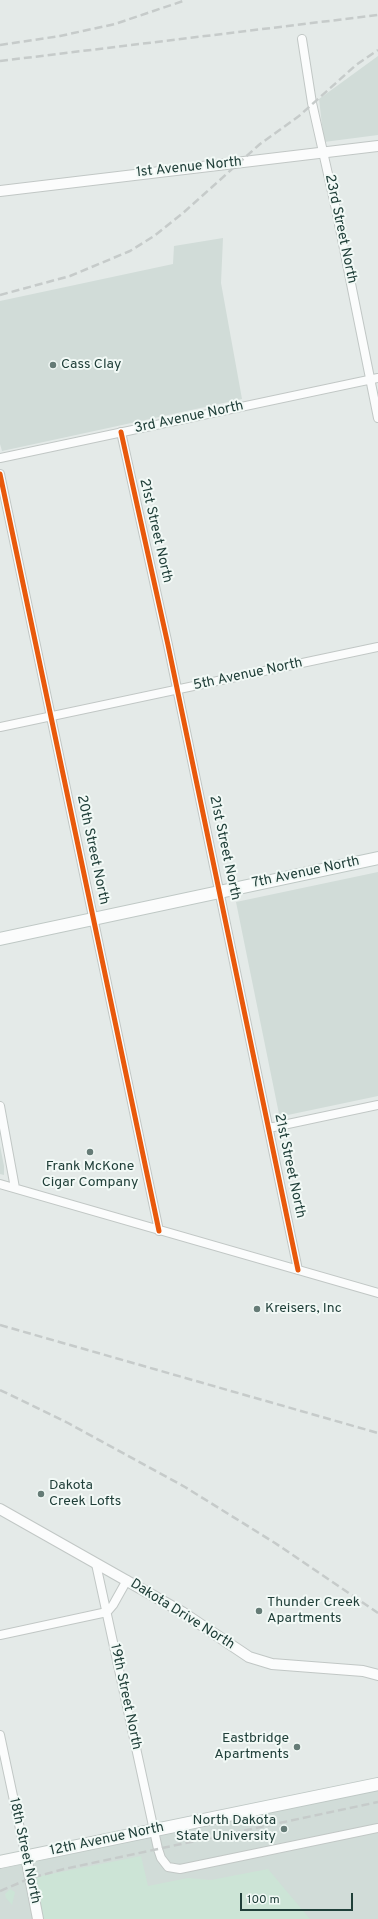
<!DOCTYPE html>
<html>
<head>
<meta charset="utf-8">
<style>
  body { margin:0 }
  #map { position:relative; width:378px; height:1919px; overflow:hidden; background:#e4eae8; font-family:Overpass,sans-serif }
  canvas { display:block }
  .scale { position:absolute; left:240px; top:1893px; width:113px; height:18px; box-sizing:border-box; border:2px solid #203f39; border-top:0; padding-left:5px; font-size:12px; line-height:14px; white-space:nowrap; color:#203f39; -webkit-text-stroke:3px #f2f9f6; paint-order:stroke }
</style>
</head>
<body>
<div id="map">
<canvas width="378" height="1919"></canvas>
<div class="scale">100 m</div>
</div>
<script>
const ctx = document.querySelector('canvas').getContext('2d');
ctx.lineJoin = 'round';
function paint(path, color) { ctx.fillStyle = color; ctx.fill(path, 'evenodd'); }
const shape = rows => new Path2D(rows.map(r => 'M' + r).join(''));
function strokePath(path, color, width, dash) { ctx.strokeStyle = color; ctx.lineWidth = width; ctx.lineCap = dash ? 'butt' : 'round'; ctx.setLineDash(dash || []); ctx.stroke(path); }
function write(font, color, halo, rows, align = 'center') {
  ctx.font = font + ' Overpass,sans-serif'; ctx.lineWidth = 4; ctx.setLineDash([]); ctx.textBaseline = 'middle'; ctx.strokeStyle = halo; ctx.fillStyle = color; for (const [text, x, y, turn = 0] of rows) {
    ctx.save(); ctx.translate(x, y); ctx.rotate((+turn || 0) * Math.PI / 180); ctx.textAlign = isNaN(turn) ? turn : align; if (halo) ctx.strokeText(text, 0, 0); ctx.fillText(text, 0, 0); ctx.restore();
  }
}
const built = shape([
  [378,56,378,135,324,142,319,99],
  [223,238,221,283,242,399,2,451,0,444,0,301,173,264,174,246],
  [378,872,378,1096,283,1116,279,1114,236,902],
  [0,1146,4,1166,4,1175,0,1174],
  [378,1789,378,1919,0,1919,0,1869]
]);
const green = shape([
  [141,1856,148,1886,188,1878,211,1880,268,1869,310,1919,38,1919,31,1878],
  [10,1889,15,1892,12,1905,6,1898,5,1894]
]);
const minor = shape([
  [302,39,312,103,337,214,378,418],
  [121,432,168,645,298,1270],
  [0,458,378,378],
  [0,474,159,1231],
  [0,727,378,647],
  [0,1106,15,1188],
  [269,1128,378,1105],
  [0,1184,378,1293],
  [96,1564,158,1849,161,1858,168,1867,180,1869,378,1828],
  [0,1635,107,1612,113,1605,127,1580],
  [0,1735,26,1857]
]);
const tertiary = shape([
  [0,191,378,146],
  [0,1509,182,1612,249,1657,272,1664,363,1671,378,1675],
  [26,1857,38,1919]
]);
const secondary = shape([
  [0,939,378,858],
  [0,1862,378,1784]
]);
const rail = shape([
  [0,45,60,36,115,24,186,0],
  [0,61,378,15],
  [0,295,70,276,130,251,154,236,183,213,260,144,299,116,356,65,378,50],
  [0,1325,378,1433],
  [0,1390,68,1423,185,1487,275,1543,378,1613],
  [0,1891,31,1878,64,1869,378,1802]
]);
const cycleway = shape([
  [121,432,168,645,298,1270],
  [0,474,159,1231]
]);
const markers = [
  [53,365,4,"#657b76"],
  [90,1152,4,"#657b76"],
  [257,1309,4,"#657b76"],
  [41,1494,4,"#657b76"],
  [259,1611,4,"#657b76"],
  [297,1747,4,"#657b76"],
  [284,1829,4,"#657b76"]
];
const streetNames = [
  ["1st Avenue North",189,168,-6],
  ["23rd Street North",340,229,78],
  ["3rd Avenue North",189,418,-12],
  ["21st Street North",155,531,77],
  ["5th Avenue North",248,675,-12],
  ["21st Street North",224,848,78],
  ["20th Street North",92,850,78],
  ["7th Avenue North",306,873,-12],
  ["21st Street North",289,1166,78],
  ["Dakota Drive North",182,1615,32],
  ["19th Street North",125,1697,78],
  ["12th Avenue North",107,1840,-12],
  ["18th Street North",24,1851,78]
];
const poiNames = [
  ["Cass Clay",61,365],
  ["Frank McKone",90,1167,"center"],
  ["Cigar Company",90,1183,"center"],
  ["Kreisers, Inc",265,1309],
  ["Dakota",49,1486],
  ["Creek Lofts",49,1502],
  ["Thunder Creek",267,1603],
  ["Apartments",267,1619],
  ["Eastbridge",289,1739,"right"],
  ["Apartments",289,1755,"right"],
  ["North Dakota",276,1821,"right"],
  ["State University",276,1837,"right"]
];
paint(built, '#d1dcd8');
paint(green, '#cce4d6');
strokePath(minor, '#c1c7c5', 10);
strokePath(tertiary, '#c1c7c5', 12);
strokePath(secondary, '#bfc8c5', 14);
strokePath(minor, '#fbfcfc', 8);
strokePath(tertiary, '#fbfcfc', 10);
strokePath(secondary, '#fbfcfc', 12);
strokePath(rail, '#c6cbca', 2.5, [8, 4]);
strokePath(cycleway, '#e8590c', 5);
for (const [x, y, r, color] of markers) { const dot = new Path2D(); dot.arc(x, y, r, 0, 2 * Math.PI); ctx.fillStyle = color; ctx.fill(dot); strokePath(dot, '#f2f9f6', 1.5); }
write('14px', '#203f39', '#f2f9f6', streetNames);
write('14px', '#203f39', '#f2f9f6', poiNames, 'left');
</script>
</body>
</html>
